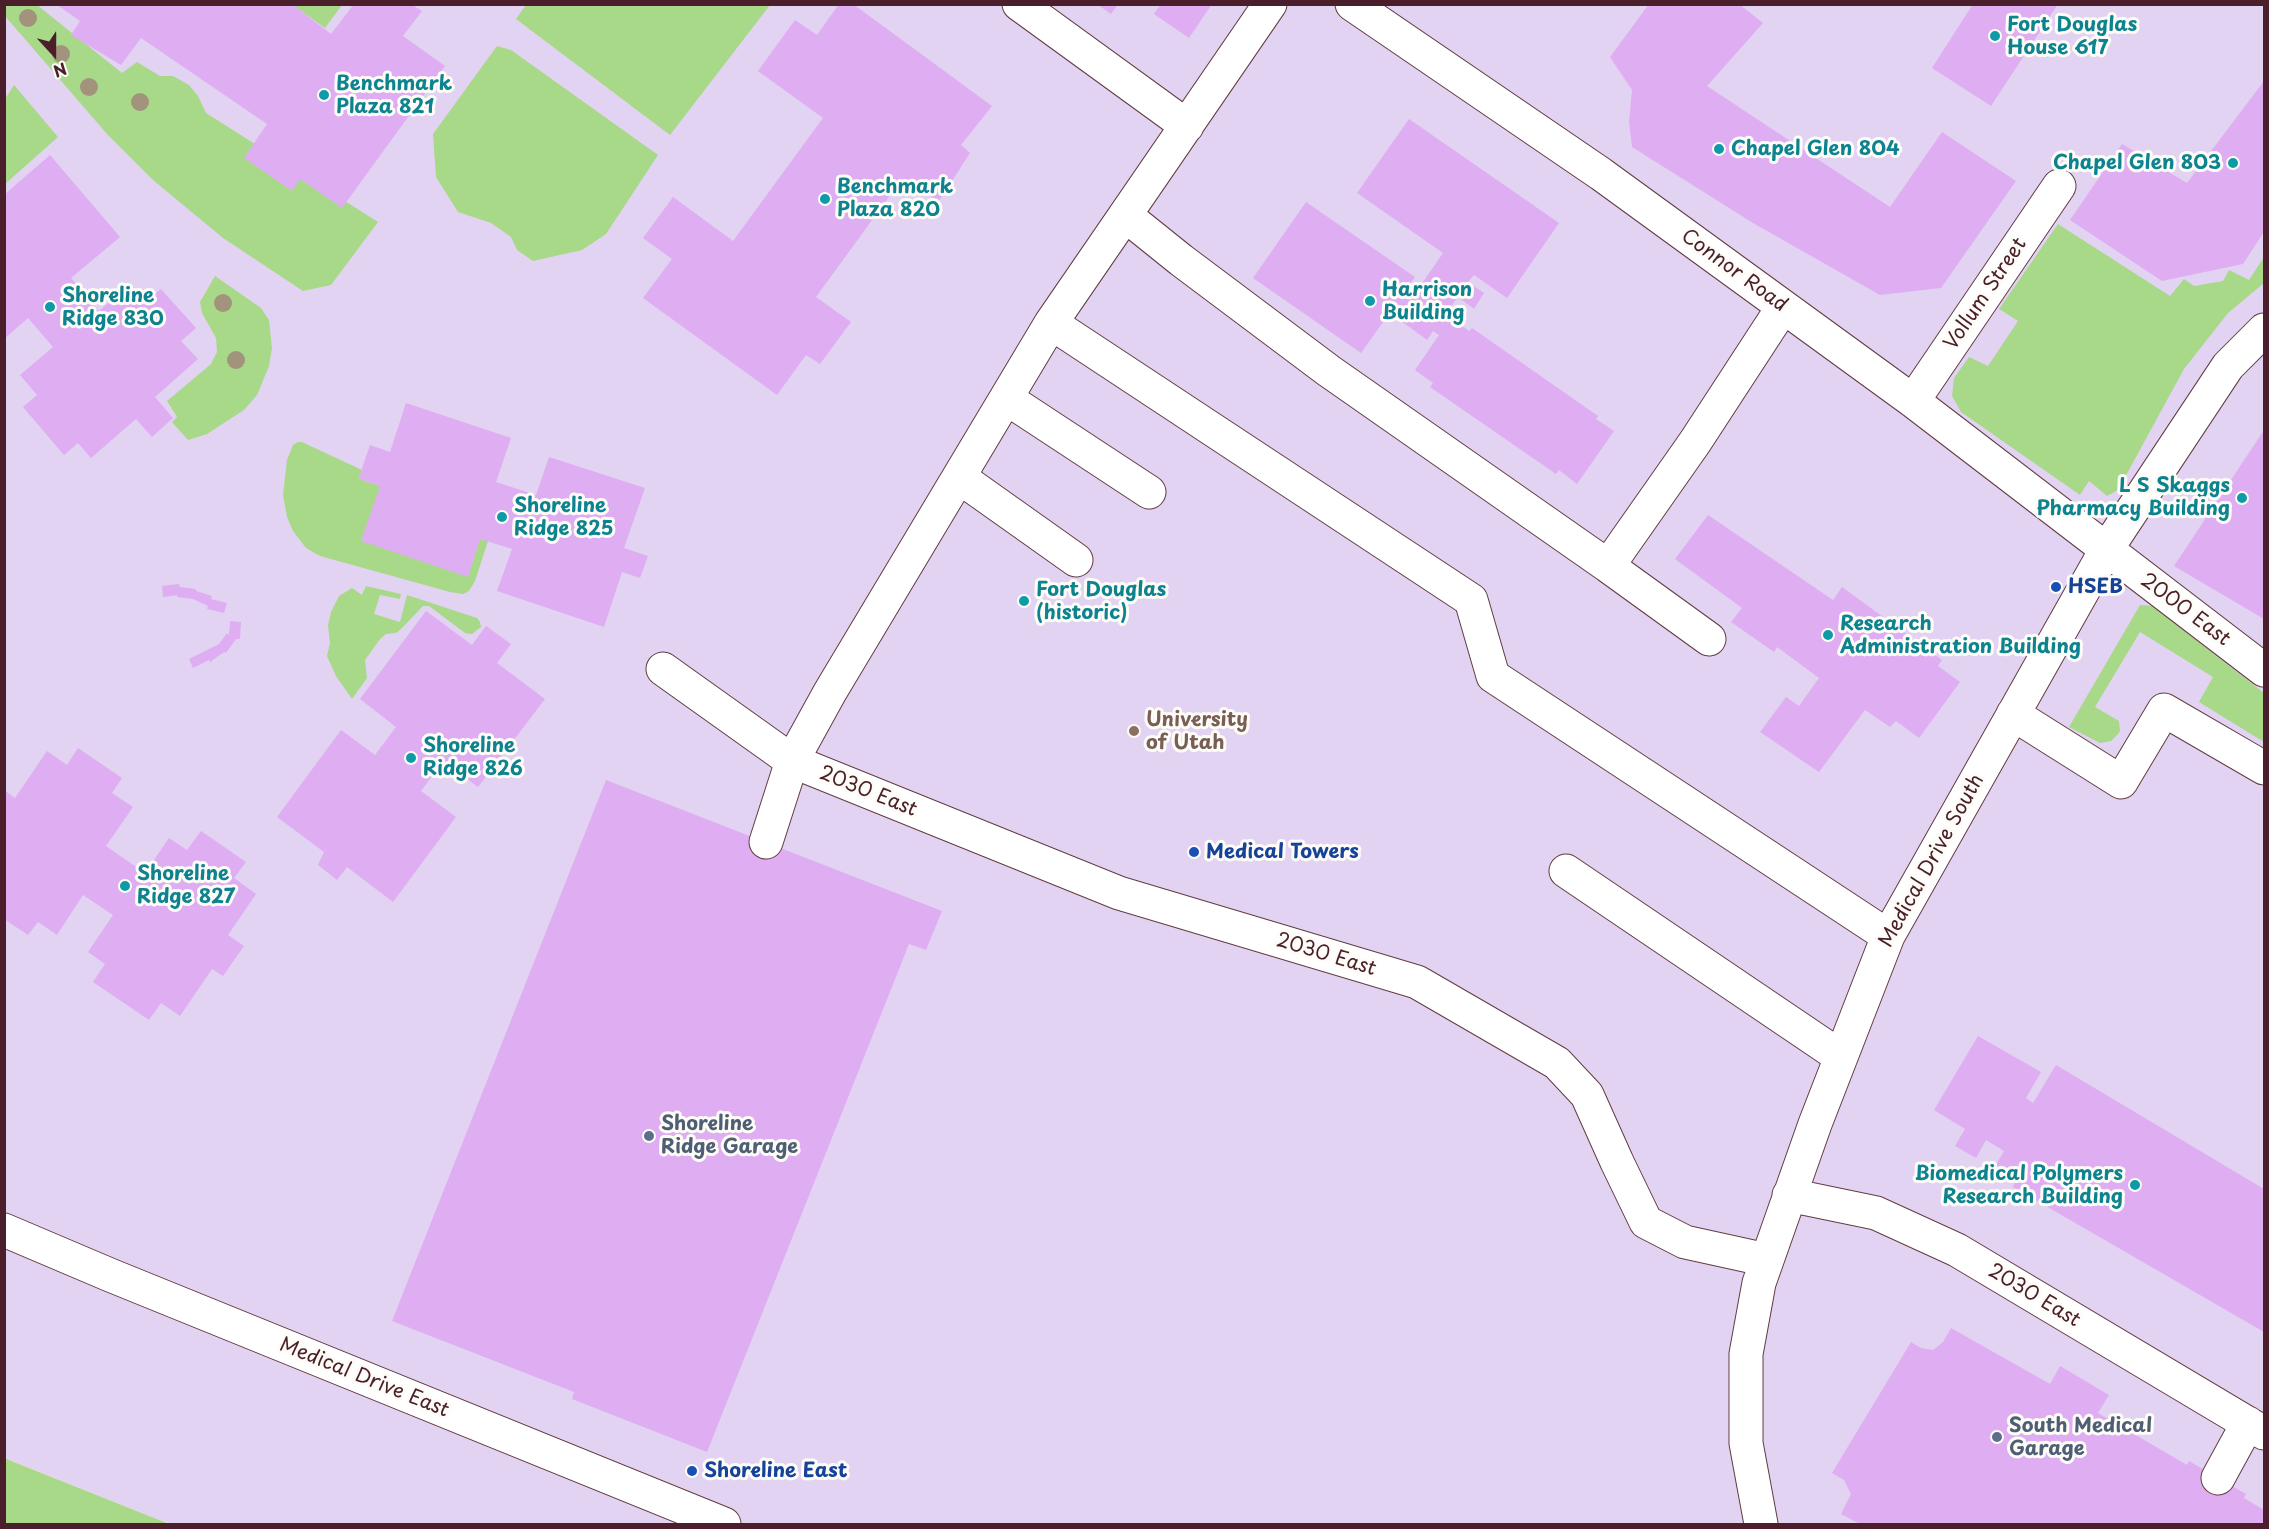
<!DOCTYPE html>
<html>
<head>
<meta charset="utf-8">
<style>
  body { margin:0 }
  #map { position:relative; width:2269px; height:1529px; overflow:hidden; background:#ecdebc; font-family:"Playpen Sans",sans-serif }
  canvas { display:block }
  .frame { position:absolute; inset:0; border:6px solid #4a1f2b; pointer-events:none }
  .north { position:absolute; left:24px; top:24px; width:60px; height:60px; -webkit-text-stroke:4px #fdfcf7; paint-order:stroke; rotate:159deg; font-size:16px; font-weight:700; line-height:24px; text-align:center; color:#4a1f2b }
  .north::after { content:''; display:block; margin:auto; width:21px; height:27px; background:#4a1f2b; clip-path:polygon(50% 0,100% 100%,50% 72%,0 100%) }
</style>
</head>
<body>
<div id="map">
<canvas width="2269" height="1529"></canvas>
<div class="frame"></div>
<div class="north">N</div>
</div>
<script>
const ctx = document.querySelector('canvas').getContext('2d');
ctx.lineJoin = 'round';
function paint(path, color) { ctx.fillStyle = color; ctx.fill(path, 'evenodd'); }
const shape = rows => new Path2D(rows.map(r => 'M' + r).join(''));
function strokePath(path, color, width, dash) { ctx.strokeStyle = color; ctx.lineWidth = width; ctx.lineCap = dash ? 'butt' : 'round'; ctx.setLineDash(dash || []); ctx.stroke(path); }
function write(font, color, halo, rows, align = 'center') {
  ctx.font = font + ' "Playpen Sans",sans-serif'; ctx.lineWidth = 6; ctx.setLineDash([]); ctx.textBaseline = 'middle'; ctx.strokeStyle = halo; ctx.fillStyle = color; for (const [text, x, y, turn = 0] of rows) {
    ctx.save(); ctx.translate(x, y); ctx.rotate((+turn || 0) * Math.PI / 180); ctx.textAlign = isNaN(turn) ? turn : align; if (halo) ctx.strokeText(text, 0, 0); ctx.fillText(text, 0, 0); ctx.restore();
  }
}
const built = shape([
  [4,5,2264,5,2264,1524,169,1524,5,1458]
]);
const green = shape([
  [5,5,37,5,122,73,137,62,160,76,173,76,189,85,198,96,206,113,378,222,331,285,303,291,223,238,153,180,107,134,5,16],
  [293,5,342,5,325,28],
  [526,5,526,4,770,5,670,135,516,19],
  [497,46,511,50,658,155,606,234,582,250,533,261,517,250,511,237,491,223,458,212,436,177,433,134],
  [14,85,58,137,5,184,5,99],
  [2058,224,2170,296,2184,279,2194,286,2223,281,2229,270,2249,280,2264,257,2264,283,2228,313,2184,369,2118,490,2107,496,2089,481,2080,495,1961,412,1952,396,1954,378,1969,357,1988,366,2018,321,1999,309],
  [215,276,261,308,269,320,272,348,269,366,257,395,244,410,207,434,188,440,172,422,177,417,167,401,211,364,217,352,216,338,202,313,200,302],
  [298,442,302,442,362,470,359,479,380,486,468,576,480,539,488,541,475,581,469,591,463,594,450,592,320,556,306,548,293,531,287,517,283,495,287,460,293,445],
  [366,586,401,594,400,599,380,595,374,614,400,622,407,595,477,618,480,622,481,627,472,634,465,633,429,606,423,606,400,630,396,633,386,634,380,639,365,660,367,678,352,699,336,676,327,656,330,643,328,625,331,612,339,596,352,588,362,595],
  [2140,605,2152,606,2264,693,2264,742,2199,702,2213,677,2140,632,2095,707,2119,721,2120,731,2117,735,2111,741,2100,743,2069,727],
  [5,1458,11,1461,169,1524,5,1524]
]);
const building = shape([
  [56,4,292,4,331,34,354,4,411,4,422,11,403,36,445,66,342,208,300,179,292,191,244,158,267,124,141,38,121,65,71,35,80,21],
  [839,4,853,4,992,106,961,145,970,153,939,201,902,179,816,297,851,322,820,364,806,355,777,395,643,298,672,259,643,238,673,197,733,241,823,118,758,71,795,20,817,35],
  [1097,4,1118,4,1111,14],
  [1161,4,1212,4,1189,38,1154,14],
  [1649,4,1739,4,1763,23,1707,86,1890,207,1942,132,2016,181,1941,288,1880,295,1753,223,1632,147,1629,122,1632,90,1610,57],
  [1973,4,2058,4,1991,106,1932,68],
  [2264,81,2264,232,2243,264,2162,281,2070,220,2122,144,2187,183],
  [1409,119,1559,223,1507,298,1474,275,1468,282,1484,293,1474,309,1458,297,1442,318,1448,323,1451,318,1469,331,1472,328,1598,416,1596,419,1614,431,1577,484,1559,470,1556,474,1430,387,1433,383,1415,370,1439,335,1433,331,1427,340,1397,318,1403,310,1395,305,1361,353,1253,278,1306,202,1415,277,1404,292,1412,298,1443,253,1357,193],
  [50,155,120,237,71,278,99,311,130,284,145,302,161,289,196,328,181,341,198,359,155,397,173,418,152,437,136,419,91,458,78,443,64,455,23,407,37,395,20,375,53,347,28,318,4,339,4,195],
  [406,403,511,438,496,482,536,495,549,457,645,488,624,548,648,556,640,578,622,572,604,627,497,591,512,549,480,539,468,577,361,541,380,486,359,479,364,462,370,445,390,452],
  [2264,430,2264,619,2174,566],
  [1708,515,1833,600,1842,587,1942,660,1938,666,1960,682,1919,738,1896,721,1890,727,1865,710,1819,772,1760,732,1786,697,1799,706,1819,678,1777,647,1774,652,1731,622,1742,608,1675,559],
  [179,584,180,587,196,589,196,591,212,596,211,599,227,603,224,613,207,609,208,606,193,599,177,597,178,595,163,597,162,586],
  [426,611,472,645,486,626,511,644,497,663,545,699,478,787,443,761,421,791,456,817,393,902,347,867,337,880,318,865,324,852,277,817,341,730,375,755,396,727,360,699],
  [230,621,241,622,240,639,236,639,226,653,224,652,210,662,209,660,193,668,189,659,219,644,227,633,229,635],
  [78,748,122,778,112,793,133,807,106,846,145,873,169,838,187,850,201,831,246,862,234,878,256,894,228,935,244,946,223,976,212,969,180,1016,161,1003,149,1020,93,982,105,964,88,952,113,915,83,895,57,935,38,922,28,935,4,919,4,790,15,798,47,751,67,765],
  [606,780,942,911,926,950,909,944,707,1452,572,1399,574,1392,392,1321],
  [1978,1036,2041,1072,2026,1098,2033,1103,2056,1065,2264,1189,2264,1332,2013,1187,2015,1182,1993,1170,2004,1151,1986,1140,1976,1158,1955,1146,1965,1129,1934,1110],
  [1951,1328,2050,1384,2060,1366,2109,1395,2098,1413,2187,1465,2189,1461,2246,1494,2244,1498,2264,1510,2264,1524,1860,1524,1841,1514,1851,1494,1844,1480,1832,1473,1911,1342,1921,1348,1933,1350,1943,1342]
]);
const minor = shape([
  [1019,4,1187,126],
  [1352,4,1601,174,1913,401,2264,670],
  [1125,215,1181,260,1329,371,1608,566,1695,442,1783,307],
  [1051,323,1471,600,1493,676,1888,936],
  [1006,398,1149,492],
  [1913,401,2059,186],
  [959,477,1076,560],
  [1608,566,1709,639],
  [663,669,792,761,1119,893,1417,982,1557,1063,1587,1095,1617,1162,1646,1222,1685,1242,1767,1260],
  [2013,714,2121,782,2164,710,2264,768],
  [766,842,792,761,830,692,1051,323,1270,4],
  [1566,871,1841,1057],
  [1789,1195,1876,1213,1957,1250,2264,1433],
  [4,1230,110,1275,724,1524],
  [2218,1478,2248,1423],
  [1761,1524,1746,1443,1746,1354,1759,1283,1815,1124,1888,936,2106,550,2228,366,2264,330]
]);
const trees = [
  [28,18],
  [61,54],
  [89,87],
  [140,102],
  [223,303],
  [236,360]
];
const markers = [
  [1995,36,6,"#0f9aa8"],
  [324,95,6,"#0f9aa8"],
  [1719,149,6,"#0f9aa8"],
  [2233,163,6,"#0f9aa8"],
  [825,199,6,"#0f9aa8"],
  [1370,301,6,"#0f9aa8"],
  [50,307,6,"#0f9aa8"],
  [2242,498,6,"#0f9aa8"],
  [502,517,6,"#0f9aa8"],
  [2056,587,6,"#1a4fb4"],
  [1024,601,6,"#0f9aa8"],
  [1828,635,6,"#0f9aa8"],
  [1134,731,6,"#8d6e63"],
  [411,758,6,"#0f9aa8"],
  [1194,852,6,"#1a4fb4"],
  [125,886,6,"#0f9aa8"],
  [649,1136,6,"#5c6f8a"],
  [2135,1185,6,"#0f9aa8"],
  [1997,1437,6,"#5c6f8a"],
  [692,1471,6,"#1a4fb4"]
];
const cultureNames = [
  ["Fort Douglas",2007,25],
  ["House 617",2007,48],
  ["Benchmark",336,84],
  ["Plaza 821",336,107],
  ["Chapel Glen 804",1731,149],
  ["Chapel Glen 803",2221,163,"right"],
  ["Benchmark",837,187],
  ["Plaza 820",837,210],
  ["Harrison",1382,290],
  ["Building",1382,313],
  ["Shoreline",62,296],
  ["Ridge 830",62,319],
  ["L S Skaggs",2230,486,"right"],
  ["Pharmacy Building",2230,509,"right"],
  ["Shoreline",514,506],
  ["Ridge 825",514,529],
  ["Fort Douglas",1036,590],
  ["(historic)",1036,613],
  ["Research",1840,624],
  ["Administration Building",1840,647],
  ["Shoreline",423,746],
  ["Ridge 826",423,769],
  ["Shoreline",137,874],
  ["Ridge 827",137,897],
  ["Biomedical Polymers",2123,1174,"right"],
  ["Research Building",2123,1197,"right"]
];
const streetNames = [
  ["Connor Road",1734,271,36],
  ["Vollum Street",1986,294,-56],
  ["2000 East",2185,610,37],
  ["2030 East",868,792,22],
  ["Medical Drive South",1932,861,-61],
  ["2030 East",1326,955,17],
  ["2030 East",2034,1296,31],
  ["Medical Drive East",364,1378,22]
];
const transitNames = [
  ["HSEB",2068,587],
  ["Medical Towers",1206,852],
  ["Shoreline East",704,1471]
];
const educationNames = [
  ["University",1146,720],
  ["of Utah",1146,743]
];
const serviceNames = [
  ["Shoreline",661,1124],
  ["Ridge Garage",661,1147],
  ["South Medical",2009,1426],
  ["Garage",2009,1449]
];
paint(built, '#e3d3f2');
paint(green, '#a7d988');
paint(building, '#dfadf1');
strokePath(minor, '#623c41', 35);
strokePath(minor, '#fff', 33);
ctx.fillStyle = '#a2947c';
for (const [x, y] of trees) { ctx.beginPath(); ctx.arc(x, y, 9, 0, 2 * Math.PI); ctx.fill(); }
for (const [x, y, r, color] of markers) { const dot = new Path2D(); dot.arc(x, y, r, 0, 2 * Math.PI); ctx.fillStyle = color; ctx.fill(dot); strokePath(dot, '#fdfcf7', 2); }
write('bold 20px', '#0d838f', '#fdfcf7', cultureNames, 'left');
write('20px', '#4a1f2b', '#fdfcf7', streetNames);
write('bold 20px', '#164399', '#fdfcf7', transitNames, 'left');
write('bold 20px', '#785e54', '#fdfcf7', educationNames, 'left');
write('bold 20px', '#4e5e75', '#fdfcf7', serviceNames, 'left');
</script>
</body>
</html>
